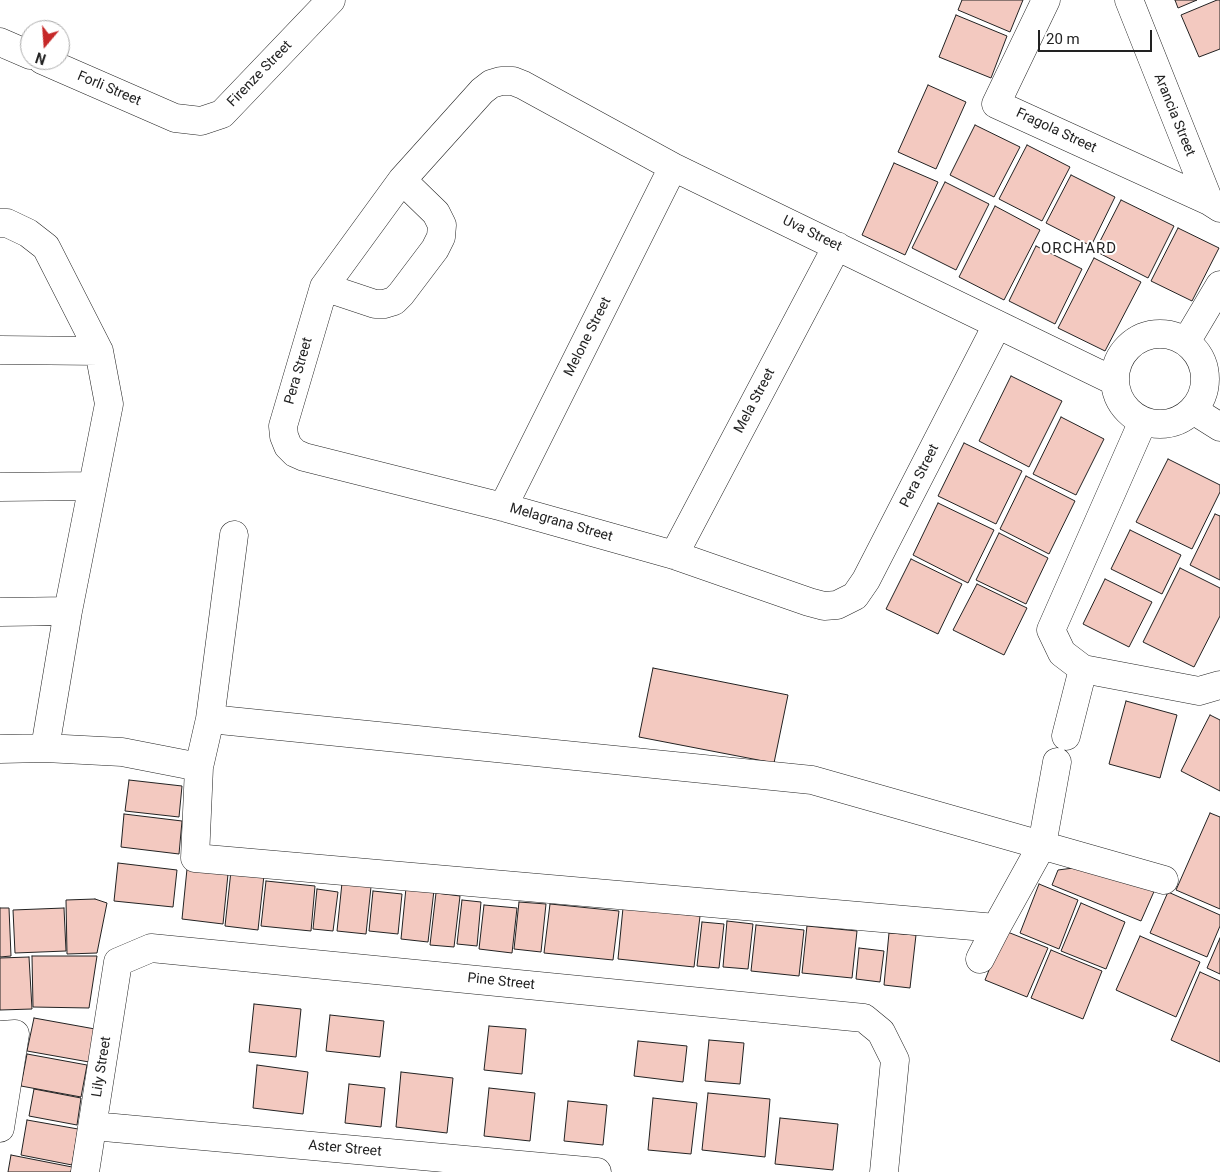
<!DOCTYPE html>
<html>
<head>
<meta charset="utf-8">
<style>
  body { margin:0 }
  #map { position:relative; width:1220px; height:1172px; overflow:hidden; background:#fff; font-family:Roboto,sans-serif }
  canvas { display:block }
  .north { position:absolute; left:20px; top:20px; width:50px; height:50px; box-sizing:border-box; background:#fff; border:1px solid #a7a7a7; border-radius:50%; rotate:198deg; font-size:14px; font-weight:700; line-height:20px; text-align:center; color:#222 }
  .north::after { content:''; display:block; margin:auto; width:18px; height:22px; background:#c62828; clip-path:polygon(50% 0,100% 100%,50% 72%,0 100%) }
  .scale { position:absolute; left:1038px; top:30px; width:114px; height:22px; box-sizing:border-box; border:2px solid #222; border-top:0; padding-left:6px; font-size:15px; line-height:18px; white-space:nowrap; color:#222; -webkit-text-stroke:4px #fff; paint-order:stroke }
</style>
</head>
<body>
<div id="map">
<canvas width="1220" height="1172"></canvas>
<div class="north">N</div>
<div class="scale">20 m</div>
</div>
<script>
const ctx = document.querySelector('canvas').getContext('2d');
ctx.lineJoin = 'round';
function paint(path, color) { ctx.fillStyle = color; ctx.fill(path, 'evenodd'); }
const shape = rows => new Path2D(rows.map(r => 'M' + r).join(''));
function strokePath(path, color, width, dash) { ctx.strokeStyle = color; ctx.lineWidth = width; ctx.lineCap = dash ? 'butt' : 'round'; ctx.setLineDash(dash || []); ctx.stroke(path); }
function write(font, color, halo, rows, align = 'center') {
  ctx.font = font + ' Roboto,sans-serif'; ctx.lineWidth = 4; ctx.setLineDash([]); ctx.textBaseline = 'middle'; ctx.strokeStyle = halo; ctx.fillStyle = color; for (const [text, x, y, turn = 0] of rows) {
    ctx.save(); ctx.translate(x, y); ctx.rotate((+turn || 0) * Math.PI / 180); ctx.textAlign = isNaN(turn) ? turn : align; if (halo) ctx.strokeText(text, 0, 0); ctx.fillText(text, 0, 0); ctx.restore();
  }
}
const building = shape([
  [962,0,1023,0,1010,32,958,10,962,0],
  [1175,0,1197,0,1178,8,1175,0],
  [1217,0,1220,0,1220,49,1199,57,1181,15,1217,0],
  [956,15,1007,36,991,78,939,57,956,15],
  [928,85,966,102,936,169,898,152,928,85],
  [975,125,1020,147,994,197,950,175,975,125],
  [1027,145,1070,167,1042,221,999,199,1027,145],
  [894,163,938,182,905,255,862,235,894,163],
  [1071,175,1115,197,1091,246,1046,223,1071,175],
  [945,182,989,204,956,270,912,248,945,182],
  [1121,200,1174,226,1148,278,1095,251,1121,200],
  [995,206,1040,230,1004,300,959,277,995,206],
  [1178,228,1219,248,1192,301,1151,281,1178,228],
  [1036,246,1082,269,1055,324,1009,301,1036,246],
  [1094,258,1141,282,1105,351,1058,328,1094,258],
  [1011,376,1062,401,1029,467,979,441,1011,376],
  [1061,417,1104,439,1076,495,1033,474,1061,417],
  [964,443,1022,471,996,524,938,496,964,443],
  [1168,459,1220,485,1220,492,1192,549,1136,522,1168,459],
  [1026,476,1075,501,1049,554,1000,529,1026,476],
  [938,503,994,530,968,583,913,555,938,503],
  [1215,514,1220,516,1220,580,1190,565,1215,514],
  [1130,530,1181,555,1162,594,1111,569,1130,530],
  [999,533,1048,558,1026,604,976,580,999,533],
  [911,559,962,584,938,634,886,609,911,559],
  [1180,568,1220,588,1220,616,1194,667,1143,642,1180,568],
  [1105,579,1152,602,1129,647,1083,624,1105,579],
  [977,584,1027,608,1004,655,953,630,977,584],
  [653,668,788,695,774,763,639,737,653,668],
  [1126,701,1177,715,1160,778,1109,764,1126,701],
  [1210,715,1220,720,1220,791,1181,771,1210,715],
  [129,780,182,786,179,817,125,811,129,780],
  [1210,813,1220,817,1220,909,1176,890,1210,813],
  [124,814,182,821,179,854,121,847,124,814],
  [118,863,177,870,173,907,114,901,118,863],
  [1081,867,1156,887,1141,921,1052,885,1058,870,1081,867],
  [187,869,228,874,223,924,182,919,187,869],
  [231,871,264,875,258,930,225,926,231,871],
  [266,881,315,886,311,931,261,926,266,881],
  [342,883,371,887,366,934,337,931,342,883],
  [1039,884,1078,900,1059,949,1020,933,1039,884],
  [406,888,434,890,428,942,401,939,406,888],
  [317,889,338,892,333,931,313,929,317,889],
  [373,891,402,894,398,934,369,931,373,891],
  [1168,892,1220,915,1220,926,1207,957,1150,933,1168,892],
  [436,893,460,896,454,947,430,945,436,893],
  [95,899,107,903,97,953,67,954,66,900,95,899],
  [462,900,481,902,477,946,457,944,462,900],
  [519,902,546,904,541,952,514,949,519,902],
  [1081,903,1125,922,1106,969,1061,951,1081,903],
  [550,904,619,911,613,960,544,953,550,904],
  [484,905,517,908,512,953,479,949,484,905],
  [0,908,9,908,11,956,0,957,0,908],
  [64,908,66,951,15,953,13,910,64,908],
  [623,908,700,916,694,967,618,959,623,908],
  [727,921,753,924,748,969,723,967,727,921],
  [702,922,724,924,719,968,697,966,702,922],
  [756,925,804,930,799,976,751,971,756,925],
  [807,926,857,931,852,978,802,973,807,926],
  [1005,931,1048,948,1027,997,985,980,1005,931],
  [889,933,916,935,910,988,884,985,889,933],
  [1140,936,1200,962,1176,1017,1116,990,1140,936],
  [1220,938,1220,974,1207,968,1220,938],
  [859,948,884,951,880,982,856,979,859,948],
  [1051,950,1102,971,1083,1019,1031,998,1051,950],
  [32,956,97,956,89,1008,33,1007,32,956],
  [29,957,32,1009,0,1010,0,958,29,957],
  [1200,972,1220,981,1220,1062,1171,1040,1200,972],
  [254,1004,301,1009,296,1057,249,1052,254,1004],
  [330,1015,384,1021,380,1057,326,1051,330,1015],
  [34,1018,95,1029,89,1062,27,1051,34,1018],
  [489,1026,526,1029,522,1074,484,1070,489,1026],
  [709,1040,744,1043,740,1084,705,1081,709,1040],
  [638,1041,687,1046,683,1082,634,1076,638,1041],
  [27,1054,87,1065,81,1097,21,1086,27,1054],
  [257,1065,308,1072,303,1114,253,1108,257,1065],
  [401,1072,453,1078,447,1133,396,1127,401,1072],
  [349,1084,385,1088,381,1127,345,1123,349,1084],
  [489,1088,535,1093,530,1141,484,1136,489,1088],
  [34,1089,81,1098,77,1125,29,1116,34,1089],
  [708,1093,770,1099,765,1157,702,1150,708,1093],
  [653,1098,697,1103,691,1154,648,1150,653,1098],
  [568,1101,607,1105,603,1145,564,1141,568,1101],
  [780,1118,838,1124,833,1170,775,1164,780,1118],
  [27,1120,78,1129,72,1165,21,1155,27,1120],
  [11,1155,72,1167,71,1172,8,1172,11,1155]
]);
const street = shape([
  [1046,0,996,104,1209,201,1220,208],
  [1129,0,1209,201],
  [0,42,30,55],
  [42,60,175,118,201,121,222,114,331,0],
  [0,223,7,223,28,233,46,247,99,351,109,404,68,611,45,748],
  [324,287,375,304,384,304,394,301,401,294,435,249,441,237,442,225,436,213,402,180],
  [997,325,866,580,855,596,837,605,824,606,809,602,674,555,503,507,304,457,295,453,288,446,284,436,283,426,324,287,402,180,482,91,491,84,501,81,513,81,523,85,673,167,1114,381],
  '1115 379a45 45 0 1 1 90 0a45 45 0 1 1-90 0Z',
  [1186,342,1220,285],
  [0,350,99,351],
  [1193,410,1220,427],
  [1143,421,1051,630,1062,653,1083,669,1199,691,1220,685],
  [0,487,92,486],
  [503,507,673,167],
  [234,535,210,719,199,767,195,858,996,928],
  [674,555,837,246],
  [0,612,68,611],
  [210,719,812,780,1164,880],
  [1066,736,1083,669],
  [0,749,45,748,122,752,199,767],
  [980,959,996,928,1042,845,1057,762],
  [0,1035,15,1034,0,1128],
  [93,1126,597,1172],
  [85,1172,118,962,151,948,864,1018,881,1032,895,1060,884,1172]
]);
const streetNames = [
  ["Firenze Street",260,74,-46],
  ["Forli Street",109,89,23],
  ["Arancia Street",1174,115,68],
  ["Fragola Street",1056,131,25],
  ["Uva Street",812,234,26],
  ["Melone Street",588,337,-63],
  ["Pera Street",299,371,-74],
  ["Mela Street",755,401,-62],
  ["Pera Street",920,476,-63],
  ["Melagrana Street",561,523,16],
  ["Pine Street",501,982,6],
  ["Lily Street",102,1067,-81],
  ["Aster Street",345,1149,5]
];
const neighbourhoodNames = [
  ["ORCHARD",1079,249]
];
paint(building, '#f3c9c0');
strokePath(building, '#222', 1);
strokePath(street, '#222', 29);
strokePath(street, '#fff', 28);
write('14px', '#222', '#fff', streetNames);
ctx.letterSpacing = '1px';
write('15px', '#222', '#fff', neighbourhoodNames);
ctx.letterSpacing = '0px';
</script>
</body>
</html>
